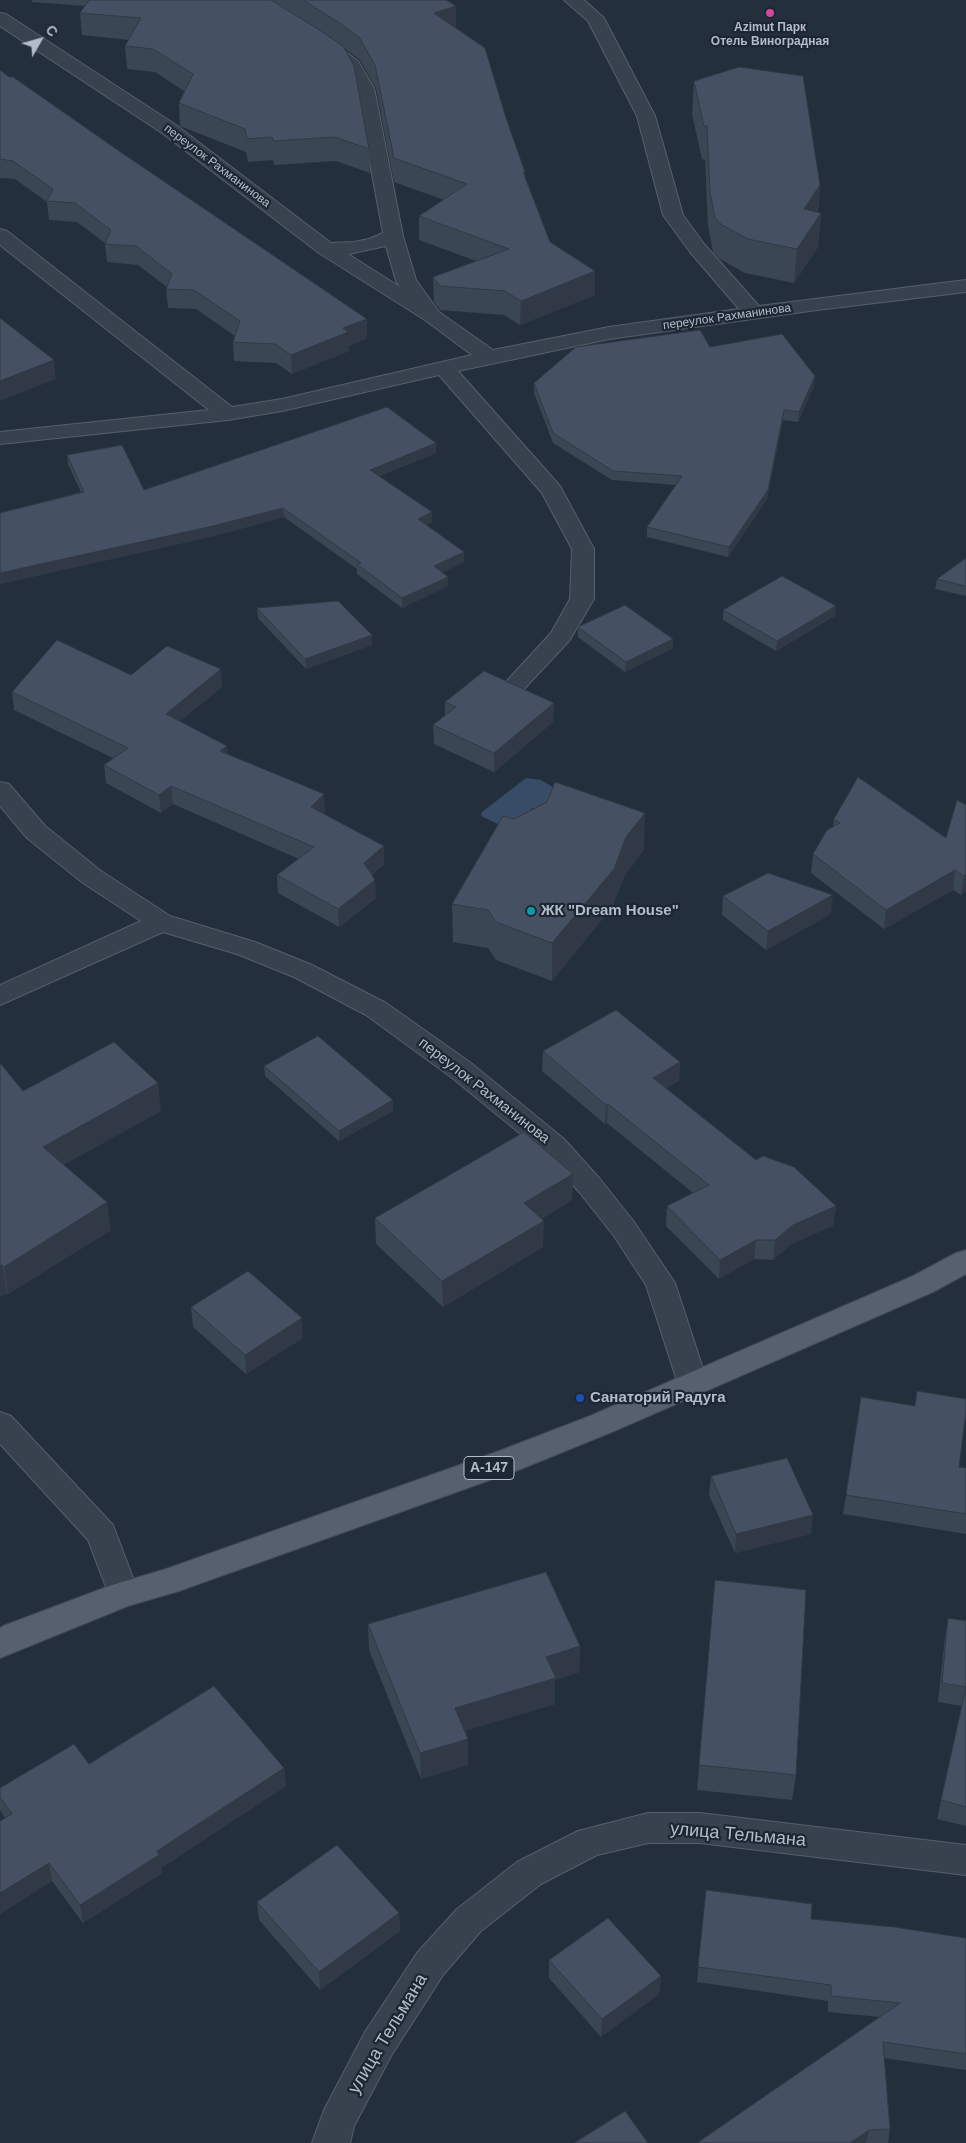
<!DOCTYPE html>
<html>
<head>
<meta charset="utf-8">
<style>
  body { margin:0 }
  #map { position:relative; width:966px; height:2143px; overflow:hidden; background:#242f3e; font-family:Arial,sans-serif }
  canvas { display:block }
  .north { position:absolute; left:15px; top:15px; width:50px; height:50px; -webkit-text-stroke:4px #1d2633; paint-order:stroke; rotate:52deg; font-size:14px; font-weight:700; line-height:20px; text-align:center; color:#b4bcc9 }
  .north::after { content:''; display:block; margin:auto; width:18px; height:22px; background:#b4bcc9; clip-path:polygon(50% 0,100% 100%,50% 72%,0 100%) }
</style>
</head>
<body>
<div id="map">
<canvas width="966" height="2143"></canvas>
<div class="north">С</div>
</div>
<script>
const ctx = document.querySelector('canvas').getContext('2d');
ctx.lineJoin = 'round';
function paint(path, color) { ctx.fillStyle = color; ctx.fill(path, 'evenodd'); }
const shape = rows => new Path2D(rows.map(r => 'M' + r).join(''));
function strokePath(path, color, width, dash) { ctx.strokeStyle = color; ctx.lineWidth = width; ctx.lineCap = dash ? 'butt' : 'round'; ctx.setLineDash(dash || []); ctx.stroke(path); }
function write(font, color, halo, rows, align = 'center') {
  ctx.font = font + ' Arial,sans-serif'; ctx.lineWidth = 4.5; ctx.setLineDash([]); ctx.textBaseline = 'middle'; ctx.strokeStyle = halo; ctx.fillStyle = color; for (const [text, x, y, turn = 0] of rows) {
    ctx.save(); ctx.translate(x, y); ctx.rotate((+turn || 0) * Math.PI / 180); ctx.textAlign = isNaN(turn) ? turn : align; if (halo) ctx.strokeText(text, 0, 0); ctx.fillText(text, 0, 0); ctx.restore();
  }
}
const water = shape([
  [526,778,541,780,554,788,559,794,538,809,532,808,529,814,505,822,498,824,481,816,482,812]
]);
const minor = shape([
  [564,0,584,0,604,18,655,116,683,215,704,244,759,306,966,280,966,292,817,310,609,339,458,371,560,486,594,549,594,599,569,641,524,689,516,691,508,689,504,684,551,633,570,599,572,549,542,493,439,375,282,411,228,420,0,444,0,432,209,410,0,245,0,229,7,231,232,407,282,399,472,355,425,320,319,253,162,133,0,26,0,13,6,14,176,125,331,243,354,242,369,239,383,233,356,88,345,68,316,45,319,41,325,40,331,41,358,61,374,88,403,236,416,280,439,312,493,350,609,327,739,309,690,252,663,215,637,116,588,21,564,0],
  [386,246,396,281,400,287,348,254,386,246],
  [0,782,9,784,45,826,101,871,170,916,255,942,312,965,386,1003,471,1063,564,1139,600,1179,634,1222,675,1283,708,1384,704,1392,693,1396,682,1392,678,1384,646,1285,614,1236,580,1193,544,1153,451,1077,366,1015,294,977,237,954,163,932,0,1005,0,985,141,921,83,883,27,838,0,806,0,782],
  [0,1412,11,1416,113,1525,139,1594,134,1603,123,1607,112,1603,88,1540,0,1444,0,1412],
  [648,1813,700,1813,966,1845,966,1875,700,1843,648,1843,597,1855,541,1884,481,1931,443,1975,391,2056,354,2126,350,2143,312,2143,324,2110,365,2032,417,1953,457,1909,517,1862,578,1831,648,1813]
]);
const major = shape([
  [966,1250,966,1274,933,1292,612,1432,521,1469,179,1591,128,1606,0,1658,0,1628,3,1626,112,1585,166,1569,499,1451,590,1416,913,1276,956,1253,966,1250]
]);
const wall = shape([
  [32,0,446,0,456,6,456,28,506,118,525,172,525,178,550,242,595,271,595,295,520,325,504,315,440,310,434,302,433,277,476,261,419,240,419,216,444,200,394,182,376,88,360,60,344,48,369,149,370,173,336,161,274,165,273,160,248,162,246,152,180,126,179,103,184,91,155,72,127,69,125,46,129,40,82,35,80,13,85,6,32,2],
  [0,70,367,338,349,346,349,351,292,374,276,363,234,361,233,342,235,336,196,309,168,308,166,289,167,287,138,265,107,262,105,243,77,222,49,220,47,202,15,179,0,178],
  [694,81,820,185,818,212,821,213,818,247,794,283,745,273,720,259,713,252,708,226,705,160,702,159,692,114],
  [710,347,815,376,814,386,798,422,783,420,767,499,728,557,647,537,647,527,676,485,612,480,553,443,534,393,534,383],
  [436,443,436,453,379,476,432,512,432,522,426,525,464,552,464,562,443,572,448,586,402,608,357,574,357,569,284,517,214,536,0,584,0,513,81,492,68,464,67,455,144,490],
  [966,558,966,596,935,589,937,579],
  [257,608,372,635,372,645,306,669,258,618],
  [723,610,835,616,776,651,723,620],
  [578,627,673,639,672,649,625,672,578,637],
  [131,675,222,687,180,721,228,754,325,812,324,814,384,864,372,875,376,898,339,927,278,893,277,875,299,859,173,804,161,813,106,783,104,765,113,758,14,710,12,692],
  [445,702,554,703,553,722,494,772,434,744,433,725,445,715],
  [966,805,966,891,961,895,953,890,884,929,811,873,813,854,833,827,834,819,946,838],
  [644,850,625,875,612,907,552,981,496,960,488,948,453,942,452,904],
  [723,896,831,914,766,950,722,915],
  [543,1051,680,1062,679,1081,666,1088,756,1160,836,1206,833,1226,791,1244,773,1260,754,1259,719,1279,666,1226,667,1206,693,1193,607,1123,605,1124,542,1071],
  [0,1063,23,1091,161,1111,63,1165,111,1230,8,1294,7,1293,0,1297],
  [264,1066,393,1111,339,1141,265,1076],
  [572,1200,541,1219,543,1247,443,1307,376,1244,375,1218],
  [191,1307,303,1338,246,1374,193,1327],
  [917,1391,959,1467,966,1468,966,1534,843,1514,846,1495,915,1406],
  [711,1476,811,1534,735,1553,709,1495],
  [715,1580,796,1775,792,1800,697,1790],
  [948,1618,966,1621,966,1826,937,1819,962,1706,938,1702,945,1637],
  [368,1624,580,1646,579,1672,555,1680,555,1704,464,1731,468,1765,421,1779,369,1650],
  [89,1764,284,1768,286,1786,161,1868,162,1873,83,1923,52,1881,0,1914,0,1821,5,1818,0,1810,0,1788],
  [706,1890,811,1919,966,1938,966,2070,884,2058,890,2129,888,2143,697,2143,880,2017,828,2012,828,2001,697,1982],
  [257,1902,399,1913,400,1931,320,1990,259,1920],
  [549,1960,661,1976,659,1994,601,2037,549,1978]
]);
const shadedWall = shape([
  [456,6,456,29,434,13],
  [820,185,817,218,821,213,818,247,794,283,797,249,804,209],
  [595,271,595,295,520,325,521,301],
  [367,319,367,338,349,346,349,351,292,374,291,355,343,328],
  [54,360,56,379,0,401,0,381],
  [815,376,814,386,798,422,799,412],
  [784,410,783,420,767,499,728,557,729,547],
  [436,443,436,453,370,479,370,470],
  [283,508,284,517,214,536,0,584,0,573],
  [432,512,432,522,418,529,418,519],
  [464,552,464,562,435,576,434,566],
  [448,577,448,586,402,608,402,598],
  [836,606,835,616,776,651,777,641],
  [372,635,372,645,306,669,305,659],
  [673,639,672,649,625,672,626,662],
  [221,669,222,687,167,732,166,714],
  [554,703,553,722,494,772,494,753],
  [227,746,228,763,220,751],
  [171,786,173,804,161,813,159,795],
  [324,794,325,812,312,825,311,807],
  [645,813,644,850,625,875,612,907,552,981,552,943,626,837],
  [384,846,384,864,365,881,364,863],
  [955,870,953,890,884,929,886,910],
  [966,874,966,891,961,895,964,876],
  [375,880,376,898,339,927,338,909],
  [833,895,831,914,766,950,768,931],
  [680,1062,679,1081,652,1097,653,1078],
  [158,1083,161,1111,46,1174,43,1147],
  [393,1100,393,1111,339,1141,339,1131],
  [608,1104,607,1123,605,1124,606,1105],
  [573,1174,572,1200,523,1229,524,1203],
  [107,1202,111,1230,8,1294,4,1267],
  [836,1206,833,1226,791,1244,773,1260,775,1240,793,1225],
  [544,1221,543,1247,443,1307,442,1281],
  [756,1240,754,1259,719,1279,720,1260],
  [2,1265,7,1293,0,1297,0,1266],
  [302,1318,303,1338,246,1374,245,1355],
  [813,1515,811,1534,735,1553,736,1534],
  [580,1646,579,1672,555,1680,555,1704,455,1734,455,1708,546,1657],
  [468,1739,468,1765,421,1779,420,1753],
  [284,1768,286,1786,161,1868,162,1873,83,1923,80,1905,157,1851],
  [49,1863,52,1881,0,1914,0,1893],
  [399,1913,400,1931,320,1990,319,1972],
  [661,1976,659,1994,601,2037,602,2019],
  [869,2130,866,2143,850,2143]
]);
const building = shape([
  [89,0,271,0,321,31,343,46,354,66,369,149,335,137,273,141,272,137,247,139,245,129,179,103,193,74,153,49,125,46,141,18,80,13,89,0],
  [303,0,446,0,456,6,434,13,485,48,506,118,525,172,523,172,550,242,595,271,521,301,505,291,440,286,433,277,509,249,419,216,467,184,394,158,375,65,359,37,335,20,303,0],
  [739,67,803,76,820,185,804,209,821,213,797,249,748,239,722,225,715,218,710,192,707,126,704,126,694,81,739,67],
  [0,70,9,77,13,77,122,153,367,319,343,328,348,332,291,355,275,344,233,342,240,321,194,290,166,289,172,274,136,246,105,244,111,230,75,203,47,201,53,189,13,161,0,159,0,70],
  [0,318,54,360,0,381,0,318],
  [700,330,710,347,782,334,815,376,799,412,784,410,768,490,729,547,647,527,682,476,613,471,553,433,534,383,576,347,700,330],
  [387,407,436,443,370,470,432,512,418,519,464,552,434,566,448,577,402,598,357,564,361,563,283,508,213,526,0,573,0,513,84,492,67,455,122,445,144,490,387,407],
  [966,558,966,586,937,579,966,558],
  [782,576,836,606,777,641,723,610,782,576],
  [338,601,372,635,305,659,257,608,338,601],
  [625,605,673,639,626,662,578,627,625,605],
  [57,640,131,675,167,646,221,669,166,714,227,746,220,751,324,794,311,807,384,846,364,863,375,880,338,909,277,875,314,847,171,786,159,795,104,765,128,748,12,692,57,640],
  [484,671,554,703,494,753,433,725,456,707,445,702,484,671],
  [858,777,946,838,957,800,966,805,966,874,964,876,955,870,886,910,813,854,827,830,840,823,834,819,858,777],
  [555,782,645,813,626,837,614,869,552,943,496,922,488,910,452,904,503,816,514,819,547,802,555,782],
  [768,873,833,895,768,931,723,896,768,873],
  [616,1010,680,1062,653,1078,756,1160,763,1156,794,1167,836,1206,793,1225,775,1240,756,1240,720,1260,667,1206,709,1185,608,1104,606,1105,543,1051,616,1010],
  [318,1036,393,1100,339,1131,264,1066,318,1036],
  [114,1042,158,1083,43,1147,107,1202,4,1267,2,1265,0,1266,0,1063,23,1091,114,1042],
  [524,1132,573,1174,524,1203,544,1221,442,1281,375,1218,524,1132],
  [248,1271,302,1318,245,1355,191,1307,248,1271],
  [917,1391,966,1399,966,1411,959,1467,966,1468,966,1514,846,1495,861,1397,915,1406,917,1391],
  [787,1458,813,1515,736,1534,711,1476,787,1458],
  [546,1572,580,1646,546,1657,556,1678,455,1708,468,1739,420,1753,368,1624,546,1572],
  [715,1580,806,1590,796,1775,699,1765,715,1580],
  [948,1618,966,1621,966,1807,941,1800,966,1687,942,1683,948,1618],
  [214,1686,284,1768,157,1851,159,1855,80,1905,49,1863,0,1893,0,1821,12,1814,0,1797,0,1788,74,1744,89,1764,214,1686],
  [337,1845,399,1913,319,1972,257,1902,337,1845],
  [706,1890,812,1904,811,1919,894,1927,966,1938,966,2054,883,2042,890,2129,869,2130,850,2143,697,2143,900,2003,831,1996,831,1985,698,1967,706,1890],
  [608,1918,661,1976,602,2019,549,1960,608,1918],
  [625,2111,648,2143,574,2143,625,2111]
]);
const markers = [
  [770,13,5,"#d1479c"],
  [531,911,5,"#0f9aa8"],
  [580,1398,5,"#1a4fb4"]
];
const farPoinames = [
  ["Azimut Парк",770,28],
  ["Отель Виноградная",770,42]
];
const farStreetnames = [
  ["переулок Рахманинова",217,166,37],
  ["переулок Рахманинова",727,317,-8]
];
const shields = [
  [489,1468,50]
];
const shieldNames = [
  ["А-147",489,1468]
];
const poiNames = [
  ["ЖК \"Dream House\"",541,911],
  ["Санаторий Радуга",590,1398]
];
const streetNames = [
  ["переулок Рахманинова",484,1091,38]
];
const nearStreetnames = [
  ["улица Тельмана",738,1835,5],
  ["улица Тельмана",388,2034,-59]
];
paint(water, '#394c67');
strokePath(minor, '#565f6c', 2);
strokePath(major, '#414a57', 2);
paint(minor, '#38414e');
paint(major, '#56606e');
paint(wall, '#3b4654');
paint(shadedWall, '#303945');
paint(building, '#455162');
strokePath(building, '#303945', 1);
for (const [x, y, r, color] of markers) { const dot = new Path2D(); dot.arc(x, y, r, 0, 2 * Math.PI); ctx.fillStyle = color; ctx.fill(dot); strokePath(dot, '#1d2633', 2); }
write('bold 12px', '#b4bcc9', '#1d2633', farPoinames);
write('12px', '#b4bcc9', '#1d2633', farStreetnames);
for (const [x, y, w] of shields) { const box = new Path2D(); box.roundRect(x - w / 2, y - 11.5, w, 23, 4); ctx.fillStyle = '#1d2633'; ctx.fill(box); strokePath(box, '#b4bcc9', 1); }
write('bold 14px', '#b4bcc9', null, shieldNames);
write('bold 15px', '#b4bcc9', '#1d2633', poiNames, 'left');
write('15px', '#b4bcc9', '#1d2633', streetNames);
write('18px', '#b4bcc9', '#1d2633', nearStreetnames);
</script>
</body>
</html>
